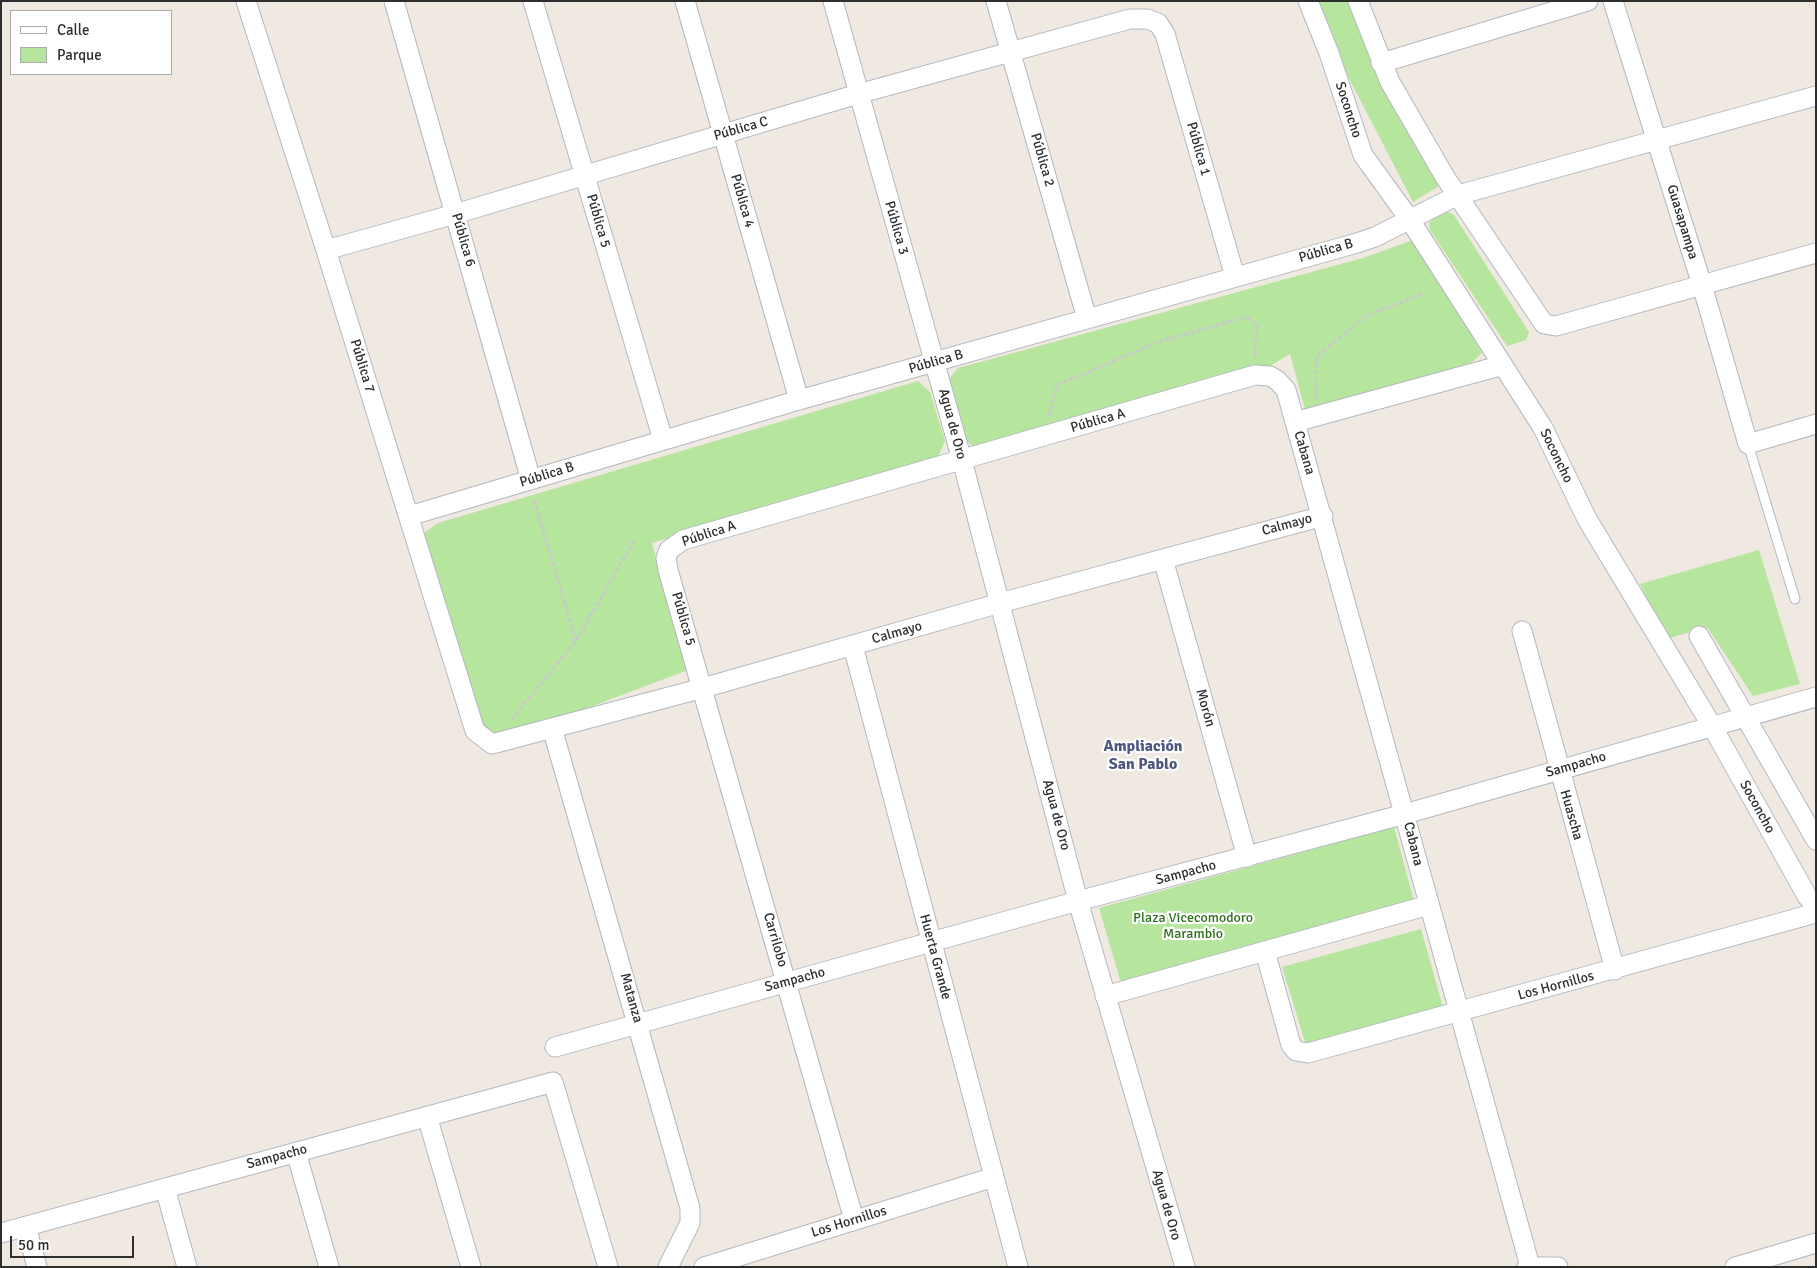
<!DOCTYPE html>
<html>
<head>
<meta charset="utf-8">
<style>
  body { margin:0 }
  #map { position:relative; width:1817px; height:1268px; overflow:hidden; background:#efe9e1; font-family:Signika,sans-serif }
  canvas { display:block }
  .frame { position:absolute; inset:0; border:2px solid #2e2e2e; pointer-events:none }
  .legend { position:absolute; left:10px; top:10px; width:162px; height:65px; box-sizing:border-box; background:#fff; border:1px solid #ababab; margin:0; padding:6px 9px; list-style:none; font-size:15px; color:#2e2e2e }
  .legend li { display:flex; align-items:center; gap:10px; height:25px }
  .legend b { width:25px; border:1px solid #ababab }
  .scale { position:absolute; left:10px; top:1236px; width:124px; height:22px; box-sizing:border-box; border:2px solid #2e2e2e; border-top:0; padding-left:6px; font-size:15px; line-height:18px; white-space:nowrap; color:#2e2e2e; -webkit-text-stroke:4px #fff; paint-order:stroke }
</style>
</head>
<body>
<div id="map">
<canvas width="1817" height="1268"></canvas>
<div class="frame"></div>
<ul class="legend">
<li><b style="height:6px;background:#fff"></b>Calle</li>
<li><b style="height:14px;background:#b6e59e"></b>Parque</li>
</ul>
<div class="scale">50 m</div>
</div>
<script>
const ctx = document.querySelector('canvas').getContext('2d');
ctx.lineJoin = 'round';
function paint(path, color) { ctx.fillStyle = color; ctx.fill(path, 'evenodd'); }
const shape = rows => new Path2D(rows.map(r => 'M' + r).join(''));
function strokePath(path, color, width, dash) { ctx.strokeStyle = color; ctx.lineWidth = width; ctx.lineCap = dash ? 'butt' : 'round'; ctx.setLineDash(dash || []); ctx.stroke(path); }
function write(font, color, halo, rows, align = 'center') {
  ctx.font = font + ' Signika,sans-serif'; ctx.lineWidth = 4.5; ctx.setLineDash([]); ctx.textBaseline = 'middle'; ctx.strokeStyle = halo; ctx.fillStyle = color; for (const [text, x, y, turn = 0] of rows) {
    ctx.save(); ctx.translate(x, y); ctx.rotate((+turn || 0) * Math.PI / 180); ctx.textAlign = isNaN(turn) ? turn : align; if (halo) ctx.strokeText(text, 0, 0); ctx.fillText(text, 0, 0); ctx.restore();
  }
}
const green = shape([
  [1317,1,1349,1,1375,72,1437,176,1439,186,1413,202,1338,57],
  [1448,212,1454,215,1529,332,1526,340,1507,346,1430,230,1429,223,1437,214],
  [1416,239,1482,353,1468,366,1306,413,1290,354,1255,375,975,449,966,440,949,379,958,368,1363,258],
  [918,381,930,392,945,441,938,457,652,543,688,670,492,744,481,722,424,533,438,523],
  [1759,550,1800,684,1753,696,1707,627,1666,639,1640,584],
  [1394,827,1416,909,1123,990,1099,908],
  [1421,929,1444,1011,1307,1048,1282,967]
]);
const path = shape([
  [1316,400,1317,356,1366,316,1422,294],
  [1049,416,1057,385,1161,341,1247,317,1257,326,1255,359],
  [534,500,576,640],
  [511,720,576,641,634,541]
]);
const service = shape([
  [1748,444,1795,599]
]);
const minor = shape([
  [246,1,326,250,475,731,492,744,703,688,1000,603,1323,516],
  [394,1,531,480],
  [533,1,663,440],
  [685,1,799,400],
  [833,1,962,460,1078,901,1185,1267],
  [996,1,1087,319],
  [1308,1,1329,53,1363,155,1410,220,1543,428,1587,519,1712,726,1807,896,1816,907],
  [1358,1,1390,82,1445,177,1544,324,1556,326,1816,253],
  [1613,1,1702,285,1748,444,1816,424],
  [1381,63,1588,1],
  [326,250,455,214,858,94,1130,19,1147,19,1158,23,1165,34,1235,277],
  [1295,422,1530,1266],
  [409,516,799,400,1357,243,1375,237,1458,195,1816,96],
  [1163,559,1247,857],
  [1522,631,1615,970],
  [1699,636,1816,840],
  [853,646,1018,1267],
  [552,728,690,1208,690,1223,668,1267],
  [1265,951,1291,1045,1296,1051,1308,1053,1816,913],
  [1105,996,1429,905],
  [555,1047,1078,901,1405,814,1816,697],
  [427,1116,471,1267],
  [296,1152,329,1267],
  [165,1188,187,1267],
  [854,1220,668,570,666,558,669,550,683,540,1255,375,1270,376,1278,381,1286,390,1295,422,1503,365],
  [26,1226,37,1267],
  [1,1233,553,1082,608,1267],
  [704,1267,994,1177],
  [1527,1267,1558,1267],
  [1735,1267,1816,1243]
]);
const streetNames = [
  ["Soconcho",1348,110,72],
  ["Pública C",741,129,-16],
  ["Pública 1",1198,149,74],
  ["Pública 2",1042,160,74],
  ["Pública 4",742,201,74],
  ["Pública 5",598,221,74],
  ["Guasapampa",1682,222,73],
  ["Pública 3",896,228,74],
  ["Pública 6",463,240,74],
  ["Pública B",1326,251,-16],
  ["Pública B",936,362,-16],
  ["Pública 7",362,366,73],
  ["Pública A",1098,421,-16],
  ["Agua de Oro",952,424,75],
  ["Cabana",1304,453,74],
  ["Soconcho",1556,456,64],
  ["Pública B",547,475,-17],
  ["Calmayo",1287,525,-15],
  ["Pública A",709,534,-18],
  ["Pública 5",683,619,74],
  ["Calmayo",897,633,-16],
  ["Morón",1205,708,74],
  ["Sampacho",1576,765,-16],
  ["Soconcho",1757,807,61],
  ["Agua de Oro",1056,815,75],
  ["Huascha",1571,815,74],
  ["Cabana",1413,844,76],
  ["Sampacho",1186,873,-15],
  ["Carrilobo",775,940,74],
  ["Huerta Grande",935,957,75],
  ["Sampacho",795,980,-15],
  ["Los Hornillos",1556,986,-15],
  ["Matanza",631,998,74],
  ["Sampacho",277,1157,-15],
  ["Agua de Oro",1166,1205,74],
  ["Los Hornillos",849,1222,-17]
];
const parkNames = [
  ["Plaza Vicecomodoro",1193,918],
  ["Marambio",1193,934]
];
const quarterNames = [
  ["Ampliación",1143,747],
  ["San Pablo",1143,765]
];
paint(green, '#b6e59e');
strokePath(service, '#b4b7c1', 11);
strokePath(minor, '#b4b7c1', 21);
strokePath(path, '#c9c9c9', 3, [4, 2.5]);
strokePath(service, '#fff', 9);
strokePath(minor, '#fff', 19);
write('14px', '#2e2e2e', '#fff', streetNames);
write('14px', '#2c6e1b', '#fff', parkNames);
write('bold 16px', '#4d5680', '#fff', quarterNames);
</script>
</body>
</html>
